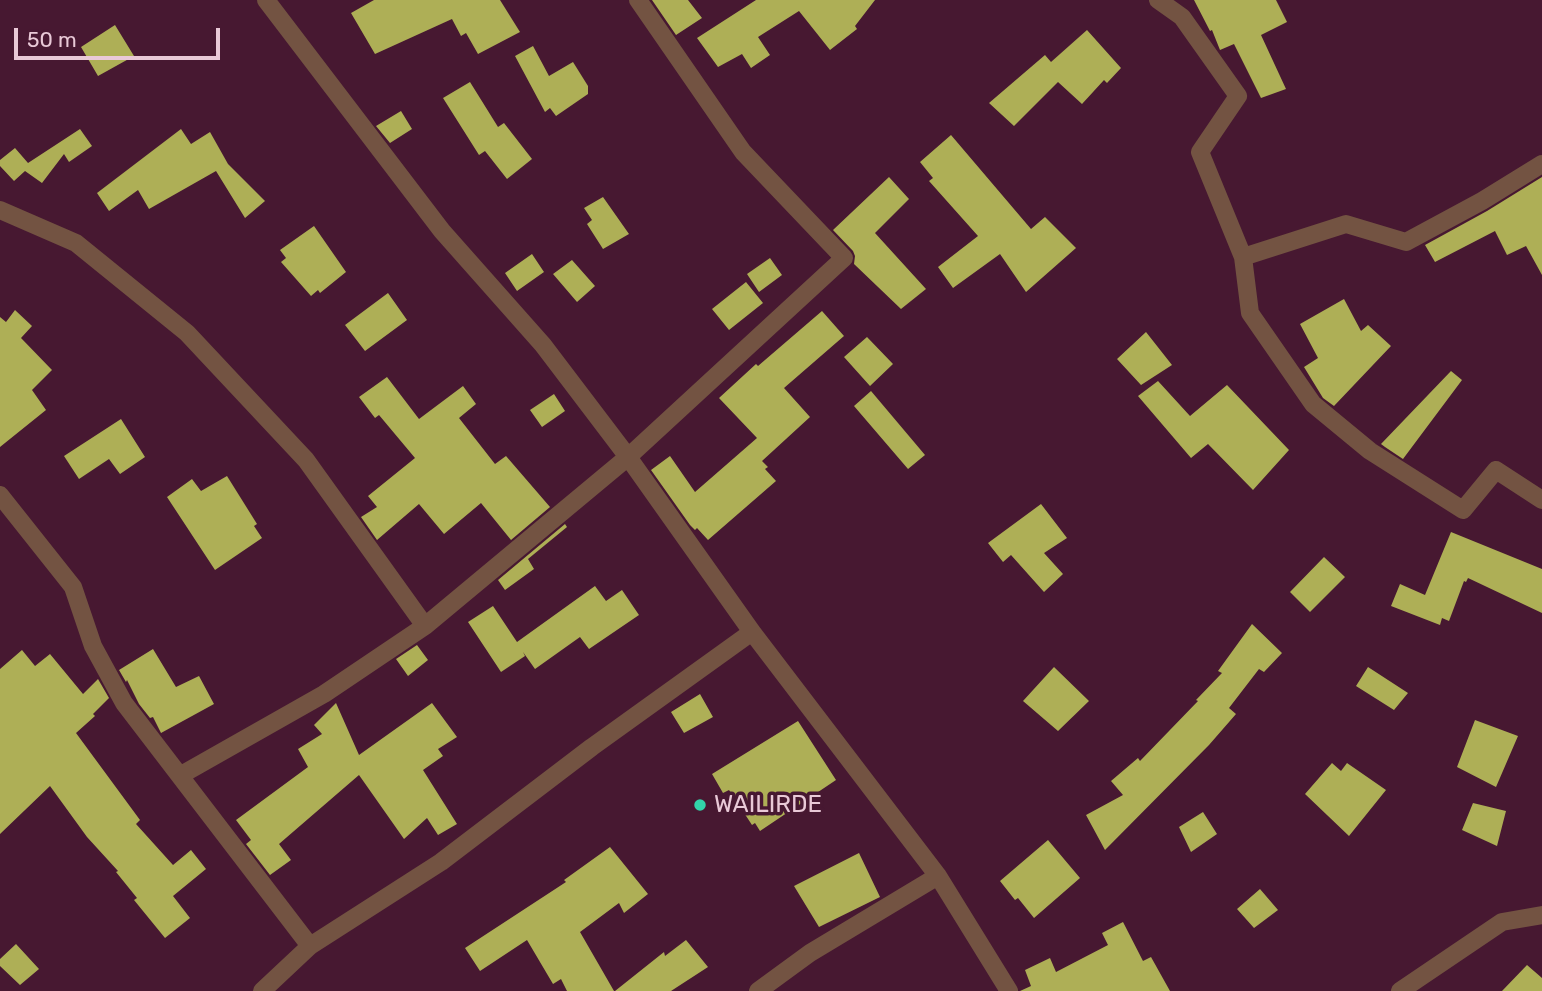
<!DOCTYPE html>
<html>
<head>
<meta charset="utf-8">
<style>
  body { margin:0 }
  #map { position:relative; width:1542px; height:991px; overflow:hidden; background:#471831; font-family:Rubik,sans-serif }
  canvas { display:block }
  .scale { position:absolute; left:14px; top:28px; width:206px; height:32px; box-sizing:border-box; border:4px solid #e9c9d7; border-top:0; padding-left:9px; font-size:21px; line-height:24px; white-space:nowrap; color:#e9c9d7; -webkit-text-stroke:5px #471831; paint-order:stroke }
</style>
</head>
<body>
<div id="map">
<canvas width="1542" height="991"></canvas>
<div class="scale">50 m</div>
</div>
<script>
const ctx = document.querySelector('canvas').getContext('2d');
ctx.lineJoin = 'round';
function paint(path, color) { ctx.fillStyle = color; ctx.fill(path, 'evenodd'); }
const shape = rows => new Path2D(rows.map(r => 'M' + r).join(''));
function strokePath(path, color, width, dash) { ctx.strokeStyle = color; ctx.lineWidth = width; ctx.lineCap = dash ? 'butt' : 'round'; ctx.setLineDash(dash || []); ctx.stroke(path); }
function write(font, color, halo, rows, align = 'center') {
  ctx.font = font + ' Rubik,sans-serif'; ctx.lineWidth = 7; ctx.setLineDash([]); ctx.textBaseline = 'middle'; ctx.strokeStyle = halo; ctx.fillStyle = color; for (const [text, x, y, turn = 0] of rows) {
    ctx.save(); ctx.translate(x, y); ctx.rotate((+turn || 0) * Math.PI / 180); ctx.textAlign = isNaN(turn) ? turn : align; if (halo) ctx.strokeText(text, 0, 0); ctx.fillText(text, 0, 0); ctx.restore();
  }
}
const building = shape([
  [374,0,500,0,520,32,478,54,466,33,461,36,452,19,375,54,351,13],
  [652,0,688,0,702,18,676,35],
  [756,0,875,0,855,26,857,29,830,50,799,11,758,37,770,55,751,68,742,54,718,67,697,38],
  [1194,0,1276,0,1287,22,1261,35,1286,89,1261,98,1234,44,1220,50,1212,30,1210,31],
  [115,25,134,56,98,76,81,47],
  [1087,30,1121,68,1107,83,1104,80,1082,104,1058,82,1014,126,989,103,1045,55,1051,62],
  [533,46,549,76,573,62,588,86,588,94,556,116,550,108,545,112,515,56],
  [470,82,498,127,504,123,532,159,507,179,485,151,479,155,443,98],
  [401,111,412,129,390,143,376,126],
  [80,129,92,146,69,162,64,154,42,183,25,171,14,181,0,166,0,160,15,148,28,163],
  [181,129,191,144,210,132,228,164,265,201,245,218,216,171,149,209,138,190,109,211,97,193],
  [951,135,1031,229,1045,217,1076,248,1026,292,1000,254,953,288,938,267,978,236,929,181,933,178,920,162],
  [889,177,909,199,875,233,926,289,901,309,854,264,855,256,853,251,833,230],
  [1542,177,1542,275,1526,246,1507,255,1495,231,1435,262,1425,245,1487,211],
  [603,197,629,234,603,249,587,224,592,220,584,208],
  [314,226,346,272,320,293,318,290,311,296,281,262,286,258,280,250],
  [532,254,544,272,517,291,505,273],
  [770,258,782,275,759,292,747,274],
  [572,260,595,286,577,302,553,274],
  [746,282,763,303,729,330,712,309],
  [388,293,407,320,365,351,345,325],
  [1344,299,1361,331,1368,325,1391,346,1334,406,1323,398,1304,367,1318,358,1300,324],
  [15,310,32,326,21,338,52,370,32,390,46,410,0,447,0,317,6,322],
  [822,311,844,336,784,388,810,417,762,461,768,467,765,469,776,481,708,540,697,528,695,530,690,525,651,470,670,456,695,492,757,438,719,398,756,364,758,366],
  [1146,332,1172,365,1141,385,1117,359],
  [867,337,893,364,870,386,844,357],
  [1451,371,1462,380,1403,459,1385,447,1381,444],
  [387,377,419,419,463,386,476,404,459,418,495,464,506,456,550,507,511,540,481,503,444,534,419,504,377,540,361,517,377,507,368,496,415,458,379,415,375,418,359,397],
  [1158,381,1190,416,1227,385,1289,450,1253,490,1208,444,1191,458,1138,396],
  [871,391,925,455,908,469,854,406],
  [554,394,565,411,542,427,530,410],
  [121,419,145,457,120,474,109,459,79,479,64,456],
  [227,476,257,524,254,526,262,538,215,570,167,497,192,479,201,491],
  [1041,504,1067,538,1044,553,1063,574,1044,592,1011,555,1003,562,988,543],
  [565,524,567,527,528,559,534,569,505,590,498,580],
  [1451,532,1542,569,1542,613,1468,578,1466,582,1464,581,1449,621,1442,618,1440,625,1391,606,1400,584,1425,595],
  [1324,557,1345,577,1310,612,1290,592],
  [595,586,606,601,622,590,639,615,589,649,580,637,535,669,523,652,525,656,501,672,468,622,493,606,517,642],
  [1252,624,1282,653,1264,672,1259,669,1229,708,1236,714,1209,745,1105,850,1086,815,1123,795,1111,781,1138,758,1140,761,1198,701,1196,700,1222,673,1218,671],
  [417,645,428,660,408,676,396,659],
  [153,649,176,687,199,676,214,704,161,733,153,717,150,718,139,704,127,680,126,682,119,670],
  [22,650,35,666,50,654,83,694,98,679,109,698,93,714,95,716,76,733,140,820,136,824,173,865,191,850,206,869,173,896,190,918,165,938,134,900,137,898,116,872,118,871,87,837,50,786,0,834,0,669],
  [1054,667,1089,701,1058,731,1023,701],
  [1368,667,1408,693,1394,710,1356,686],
  [700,694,713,717,684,733,671,712],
  [336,703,359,755,432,703,457,737,438,749,443,756,423,770,457,824,438,835,427,818,404,839,359,775,279,844,291,860,270,875,246,844,251,840,236,820,308,767,298,749,322,734,314,725],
  [1475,720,1518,736,1496,787,1457,767],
  [798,721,836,780,760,831,755,823,752,825,729,790,723,793,712,774],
  [1332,763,1341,771,1347,763,1386,790,1349,836,1305,794],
  [1473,803,1506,811,1497,846,1462,830],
  [1203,812,1217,834,1191,852,1179,827],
  [1048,840,1080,878,1034,918,1018,898,1015,900,1000,881],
  [610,847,648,894,624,913,619,903,580,932,614,991,567,991,561,979,553,984,527,940,480,971,465,948,566,882,564,880],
  [859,853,880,897,819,927,794,886],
  [1260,889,1278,910,1254,928,1237,909],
  [1123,922,1143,961,1151,957,1170,991,1020,991,1031,986,1025,970,1050,958,1056,972,1108,945,1102,933],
  [686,940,708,967,671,991,615,991,664,952,665,956],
  [16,944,39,969,20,985,0,966,0,959],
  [1527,965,1542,978,1542,991,1502,991]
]);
const minor = shape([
  [266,0,442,231,543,345,628,457,752,632,938,876,1009,991],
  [1158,0,1182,17,1238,96,1200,152,1243,257,1346,224,1406,242,1482,201,1542,164],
  [0,210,76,243,187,333,306,460,425,626],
  [1243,257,1250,313,1313,404,1370,451,1463,510,1496,470,1542,500],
  [0,495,73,587,93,646,124,703,310,946],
  [181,775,324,694,425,626,628,457,844,258,743,152,638,0],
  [262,991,310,946,441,862,592,747,752,632],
  [758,991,810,953,938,876],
  [1400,991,1502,922,1542,915]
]);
const markers = [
  [700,805,7,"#32d4a9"]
];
const poiNames = [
  ["WAILIRDE",714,805]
];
paint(building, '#aeaf56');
strokePath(minor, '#735342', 18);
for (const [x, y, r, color] of markers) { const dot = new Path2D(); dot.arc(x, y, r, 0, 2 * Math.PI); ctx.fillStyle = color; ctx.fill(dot); strokePath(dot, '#471831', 2.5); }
write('24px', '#e9c9d7', '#471831', poiNames, 'left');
</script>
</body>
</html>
